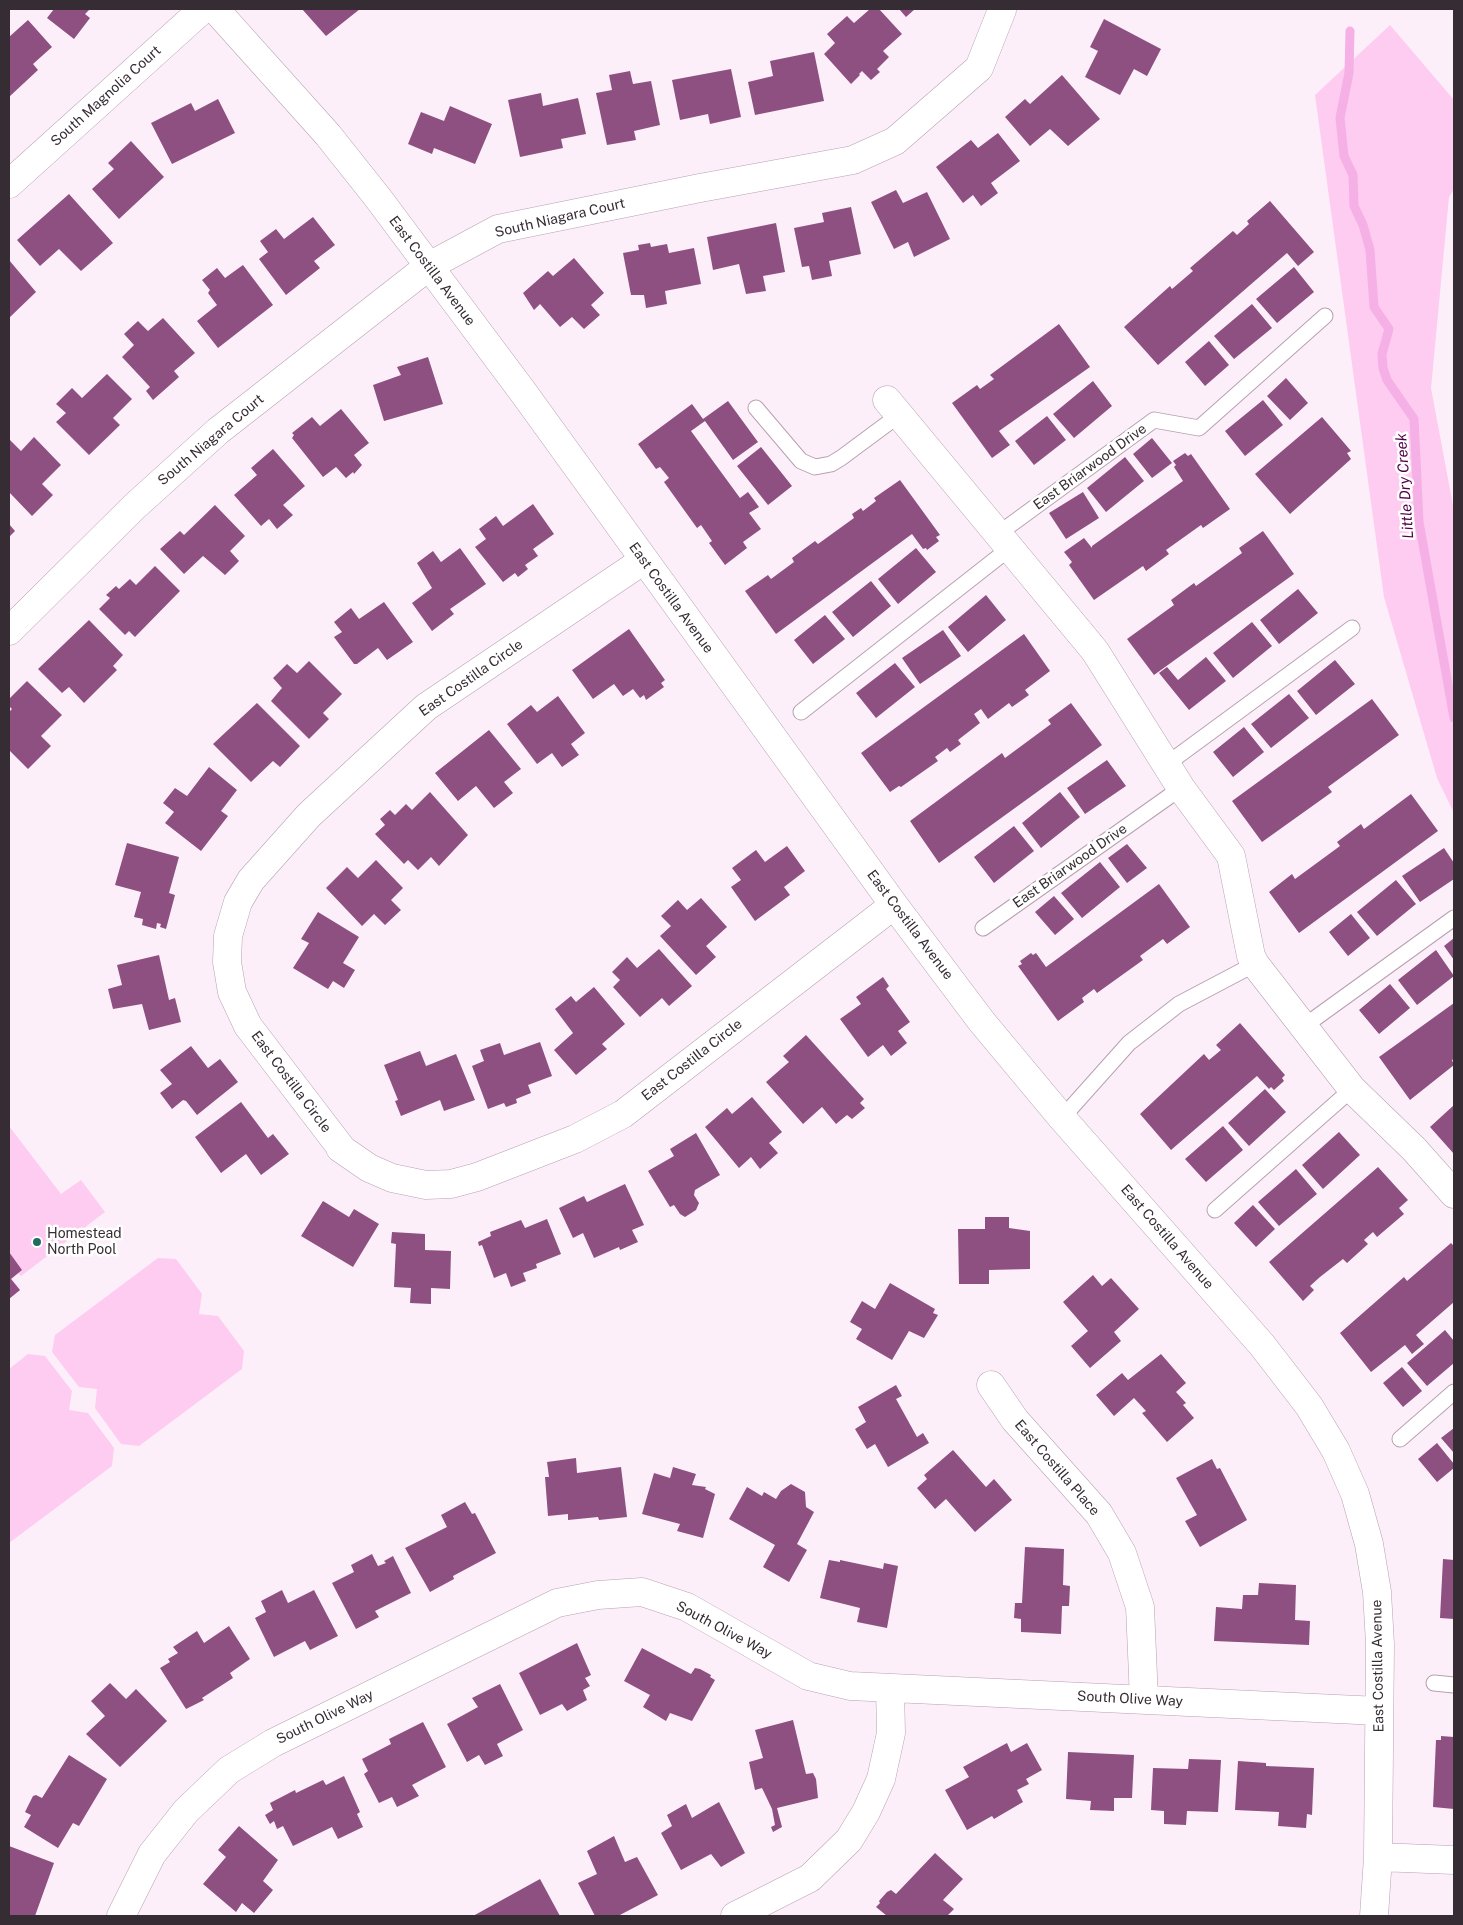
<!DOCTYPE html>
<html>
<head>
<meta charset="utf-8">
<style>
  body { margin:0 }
  #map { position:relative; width:1463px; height:1925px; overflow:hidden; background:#fdeff9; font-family:"Public Sans",sans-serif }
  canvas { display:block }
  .frame { position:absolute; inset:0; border:10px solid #362d34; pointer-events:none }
</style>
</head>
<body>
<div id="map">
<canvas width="1463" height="1925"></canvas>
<div class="frame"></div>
</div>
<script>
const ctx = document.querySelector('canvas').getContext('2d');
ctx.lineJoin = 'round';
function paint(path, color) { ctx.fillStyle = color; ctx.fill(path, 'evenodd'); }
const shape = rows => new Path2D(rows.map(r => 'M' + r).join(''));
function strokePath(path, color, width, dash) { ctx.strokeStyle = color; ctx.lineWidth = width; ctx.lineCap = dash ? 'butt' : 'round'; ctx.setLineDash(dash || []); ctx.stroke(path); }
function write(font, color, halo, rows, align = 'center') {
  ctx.font = font + ' "Public Sans",sans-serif'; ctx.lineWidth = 5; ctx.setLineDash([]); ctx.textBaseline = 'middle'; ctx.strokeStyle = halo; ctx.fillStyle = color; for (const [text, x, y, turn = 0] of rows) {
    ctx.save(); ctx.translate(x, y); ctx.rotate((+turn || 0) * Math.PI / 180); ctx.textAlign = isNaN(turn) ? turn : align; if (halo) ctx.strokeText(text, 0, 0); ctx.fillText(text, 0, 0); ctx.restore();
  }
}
const green = shape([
  [1390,25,1454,100,1454,189,1449,197,1431,388,1454,511,1454,813,1437,778,1384,597,1315,95],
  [9,1126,61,1194,81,1180,105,1212,21,1276,18,1273,11,1278,20,1290,9,1299],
  [158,1258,176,1259,202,1294,199,1314,218,1316,244,1351,242,1369,139,1446,121,1444,95,1408,97,1389,79,1387,52,1352,55,1335],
  [28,1354,45,1356,72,1391,69,1410,88,1413,114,1448,112,1466,9,1543,9,1369]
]);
const stream = shape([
  [1350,31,1349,73,1340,118,1344,156,1353,175,1354,206,1363,225,1370,250,1374,307,1389,329,1382,354,1383,368,1387,380,1414,419,1419,522,1454,718]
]);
const building = shape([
  [54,9,90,9,85,14,90,18,74,39,47,18],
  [302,9,360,9,326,36],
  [870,9,879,9,902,34,883,51,889,57,877,69,880,72,871,80,862,71,859,74,860,75,851,84,824,54,835,43,827,34,847,16,854,23],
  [899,9,915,9,906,17],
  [1104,19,1161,49,1147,76,1134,69,1120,95,1085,77,1098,51,1090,47],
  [28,20,52,47,33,64,38,70,9,97,9,37],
  [814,52,824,101,755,115,748,82,773,76,770,61],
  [731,69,741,117,710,124,708,114,680,120,672,80],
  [630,71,633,84,651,81,660,125,634,131,636,140,607,145,596,93,612,90,609,75],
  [1062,75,1100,119,1068,146,1050,129,1030,146,1005,117,1025,99,1030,104],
  [541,93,543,106,578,98,586,134,561,139,563,148,520,157,508,100],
  [218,99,235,133,172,164,151,123,191,103,195,111],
  [450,106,492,124,475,164,434,148,432,154,408,144,421,112,444,121],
  [998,133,1020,161,991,183,998,193,981,206,973,195,963,203,936,167,971,140,978,148],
  [131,141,164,177,119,219,92,189,114,169,108,163],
  [896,190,903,203,927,192,950,239,914,257,908,242,894,249,871,202],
  [69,194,113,243,81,271,59,249,40,266,17,240],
  [1270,201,1314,252,1298,266,1287,253,1158,365,1124,327,1170,286,1172,289,1193,271,1190,268,1233,231,1237,235,1249,224,1247,221],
  [851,207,861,254,829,261,832,276,812,280,809,266,802,267,794,228,824,222,822,213],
  [313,217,335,245,314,261,320,268,286,295,259,259,268,252,260,241,276,229,284,239],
  [776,223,785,272,763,276,766,291,746,294,739,264,713,270,707,237],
  [650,243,651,247,667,244,669,253,694,248,701,284,665,291,667,304,646,308,644,295,631,295,623,253,639,250,638,245],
  [574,258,604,293,591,305,600,315,584,329,572,317,560,327,540,304,534,310,523,293,548,271,553,276],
  [9,260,36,292,9,318],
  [243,265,273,305,218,348,197,321,217,305,208,293,210,290,202,280,217,268,225,278],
  [1294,267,1314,292,1277,323,1256,299],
  [1252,304,1272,328,1234,359,1214,336],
  [163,318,195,353,174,371,179,377,153,400,146,391,150,387,122,357,134,345,124,334,138,321,148,331],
  [1059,324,1090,367,999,431,1010,445,992,458,952,403,977,385,980,389,994,379,990,375],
  [1209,341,1229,365,1205,386,1185,362],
  [428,357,443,404,384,421,373,385,401,375,397,367],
  [107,374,132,399,113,418,120,425,89,455,56,422,66,413,56,404,72,388,82,398],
  [1286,378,1308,403,1290,420,1267,396],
  [1093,381,1112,406,1074,438,1053,414],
  [1263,400,1283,425,1245,456,1225,431],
  [728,401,758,442,733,460,705,421,691,431,740,498,748,492,759,507,749,513,761,529,743,542,747,548,725,565,709,543,712,541,701,525,697,528,664,482,669,478,660,467,656,469,638,444,692,404,703,419],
  [341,409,369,443,354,455,362,465,354,474,353,472,346,478,336,467,323,477,292,438,294,435,292,433,312,417,320,426],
  [1047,416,1066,440,1034,465,1015,441],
  [1322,417,1351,451,1347,453,1351,459,1290,514,1255,474],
  [34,437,61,465,42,484,53,495,32,516,9,492,9,442,10,440,21,451],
  [1152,438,1172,463,1152,478,1133,454],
  [761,447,792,486,768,505,737,466],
  [273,449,305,486,283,505,293,515,277,529,269,519,261,526,234,495,257,475,251,468],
  [1185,453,1188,456,1191,454,1230,509,1203,528,1201,525,1166,550,1169,554,1146,571,1143,566,1094,600,1069,565,1072,562,1064,552,1084,538,1092,548,1092,546,1183,481,1174,467,1176,465,1173,461],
  [1125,457,1144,481,1106,512,1087,488],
  [900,480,940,535,936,537,939,541,927,550,926,548,923,549,912,534,776,634,745,591,768,575,771,579,794,562,792,558,815,541,818,544,854,518,852,514,861,508,863,511,876,501,874,498],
  [1083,492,1099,518,1066,539,1049,513],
  [533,504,554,534,533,549,538,556,525,565,528,569,518,577,515,573,503,582,475,547,486,539,479,529,496,516,503,526],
  [215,505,245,536,230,551,239,561,225,575,203,556,184,574,160,549,180,531,184,535],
  [9,524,15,531,9,537],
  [1263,531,1294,574,1154,675,1127,639,1174,605,1171,600,1194,583,1196,586,1242,553,1239,548],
  [460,548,486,584,450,609,454,614,432,631,412,603,432,588,417,563,433,551,441,562],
  [916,548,936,572,898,604,878,579],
  [155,566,180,591,135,637,129,631,125,635,99,609,110,598,106,595,116,586,119,589,130,579,136,585],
  [871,581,891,606,853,637,832,612],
  [1298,589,1318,613,1279,644,1260,620],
  [986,595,1006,620,968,652,948,627],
  [384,602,413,642,387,660,378,648,357,664,354,664,334,637,342,632,334,622,351,608,359,619],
  [825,615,845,639,813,664,794,640],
  [89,620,123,655,113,666,117,670,84,703,69,687,62,693,38,669],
  [1252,622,1272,646,1233,678,1213,653],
  [629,629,665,680,661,683,664,687,646,700,644,695,640,698,633,689,623,696,614,684,593,699,572,670],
  [943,630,961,656,920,684,902,658],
  [1024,634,1050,671,1025,690,1029,695,1012,707,1009,703,988,719,981,709,974,714,980,723,958,740,961,744,950,752,947,748,935,757,938,761,901,787,899,786,890,792,861,753],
  [1206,657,1226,681,1189,710,1159,673,1167,667,1178,680],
  [1335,660,1355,684,1316,715,1297,691],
  [309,661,342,694,323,713,329,719,309,739,271,701,282,688,273,678,287,664,297,673],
  [895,663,915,687,876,718,856,693],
  [27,681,62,715,41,736,51,746,28,769,9,750,9,712,12,709,9,706,9,699],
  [1289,694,1309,718,1271,748,1251,724],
  [558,696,585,733,571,744,579,755,562,767,552,753,537,764,507,724,531,705,537,712],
  [1372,699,1399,735,1328,787,1332,792,1262,842,1232,801],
  [257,703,300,746,280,767,273,761,251,782,213,744],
  [1071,703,1102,745,939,863,910,821,1002,753,1005,758,1051,724,1048,720],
  [1244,727,1264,752,1233,777,1213,752],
  [489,730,521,769,504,782,513,793,494,808,476,786,458,801,435,773],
  [1107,760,1126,786,1085,814,1067,788],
  [209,767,237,790,221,811,228,816,201,851,165,823,174,812,163,803,175,788,187,796],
  [430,792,468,835,439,866,431,857,418,870,408,860,404,864,375,834,385,825,380,819,390,810,395,815,406,804,412,810],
  [1060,792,1080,817,1041,848,1022,823],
  [1411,794,1438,831,1299,933,1269,892,1292,874,1295,879,1340,846,1337,842,1361,824,1364,829],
  [1014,826,1034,851,994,883,974,857],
  [127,843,179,857,169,893,175,895,166,929,160,927,161,924,157,923,156,929,142,925,143,919,134,917,141,892,115,885],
  [1127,844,1147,868,1127,883,1108,858],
  [787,846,805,871,784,887,790,895,755,921,731,887,741,880,732,868,756,850,765,862],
  [1444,848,1454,863,1454,879,1420,902,1402,876],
  [376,860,403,888,391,900,401,910,385,925,374,914,362,926,326,888,347,867,358,878],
  [1100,862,1120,887,1082,918,1061,893],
  [1396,880,1416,904,1377,936,1357,912],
  [1159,884,1190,927,1167,944,1163,939,1140,956,1143,960,1097,993,1094,989,1082,998,1084,1002,1058,1021,1018,966,1022,964,1020,961,1031,953,1033,955,1036,953,1046,967],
  [1054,896,1074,919,1055,935,1035,912],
  [701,898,727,927,706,946,716,957,696,975,660,936,671,926,661,916,678,900,687,910],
  [318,912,359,937,343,963,355,970,344,988,333,981,328,989,293,968,309,943,301,939],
  [1351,914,1370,938,1348,956,1329,932],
  [1454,938,1454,960,1444,946],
  [659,949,692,986,669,1006,662,998,640,1017,613,987,620,980,612,972,627,957,637,968],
  [1436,950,1454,976,1417,1005,1398,980],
  [159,955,169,1000,175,998,181,1022,149,1030,142,1004,113,1009,108,989,122,985,117,965],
  [883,977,889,986,886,989,910,1022,898,1031,907,1043,891,1056,883,1045,868,1057,840,1019,861,1004,856,997],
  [1390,984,1410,1008,1379,1034,1359,1010],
  [594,987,625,1024,602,1044,607,1049,576,1075,554,1050,573,1033,555,1009,571,996,576,1002],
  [1454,1003,1454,1059,1452,1060,1454,1065,1410,1100,1379,1057],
  [1240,1023,1285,1075,1282,1078,1284,1081,1274,1090,1271,1087,1269,1089,1257,1076,1171,1150,1140,1114,1204,1054,1209,1060,1221,1050,1216,1045],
  [806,1035,864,1099,860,1103,865,1108,852,1119,847,1115,836,1124,822,1107,803,1124,766,1082,789,1062,783,1056],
  [540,1042,552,1076,528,1085,531,1093,516,1099,517,1103,506,1107,504,1103,488,1109,472,1066,484,1061,480,1050,500,1043,504,1055],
  [191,1046,208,1068,220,1059,238,1082,197,1115,186,1101,183,1100,172,1109,160,1093,172,1084,160,1070],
  [420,1051,426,1066,456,1054,475,1100,444,1111,440,1100,401,1116,395,1101,398,1100,384,1065],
  [1265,1089,1286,1112,1249,1146,1228,1123],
  [752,1097,782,1132,769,1143,778,1153,760,1169,751,1157,739,1168,705,1127,727,1108,732,1114],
  [241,1102,268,1138,273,1134,289,1154,261,1175,246,1154,221,1173,195,1137],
  [1454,1105,1454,1154,1430,1127],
  [1223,1126,1243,1150,1206,1182,1185,1159],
  [1339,1132,1360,1155,1323,1189,1302,1165],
  [696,1133,720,1175,695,1190,694,1195,699,1203,696,1210,685,1217,680,1214,674,1205,670,1207,648,1171,674,1156,670,1149],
  [1378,1167,1408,1200,1399,1208,1404,1214,1377,1237,1373,1232,1364,1240,1368,1244,1347,1263,1343,1259,1320,1277,1310,1286,1314,1290,1303,1301,1269,1262],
  [1296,1169,1317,1194,1279,1226,1258,1202],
  [625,1184,644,1225,632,1230,638,1242,620,1250,619,1247,594,1258,583,1233,573,1238,559,1208,584,1196,587,1202],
  [323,1201,349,1217,354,1209,379,1224,353,1267,301,1236],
  [1253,1205,1275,1229,1256,1247,1234,1223],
  [985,1217,1009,1217,1009,1228,1030,1231,1030,1269,989,1270,989,1284,959,1284,958,1229,985,1229],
  [547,1219,561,1254,536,1264,537,1268,523,1273,526,1281,511,1287,506,1273,494,1278,482,1245,479,1246,478,1242,491,1236,490,1232,521,1220,525,1228],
  [392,1232,425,1234,425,1250,451,1251,450,1289,431,1288,431,1304,410,1303,411,1288,394,1287,396,1244,391,1243],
  [1451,1243,1454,1246,1454,1302,1416,1335,1424,1344,1412,1354,1405,1345,1371,1372,1340,1333,1404,1277,1407,1281],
  [9,1252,22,1270,11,1279,20,1290,9,1299],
  [1093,1275,1102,1286,1111,1278,1139,1309,1114,1332,1121,1341,1090,1368,1071,1346,1088,1331,1063,1302],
  [890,1283,935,1309,933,1313,938,1315,924,1338,909,1331,892,1360,856,1339,862,1329,850,1322,862,1301,875,1309],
  [1445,1330,1454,1341,1454,1363,1427,1386,1407,1363],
  [1161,1354,1186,1383,1176,1392,1186,1403,1183,1405,1194,1418,1167,1442,1142,1413,1146,1411,1134,1398,1114,1416,1096,1395,1122,1373,1128,1380],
  [1402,1367,1422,1391,1403,1407,1383,1383],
  [896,1385,902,1396,896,1399,917,1437,923,1433,929,1443,888,1467,875,1444,867,1449,855,1429,866,1422,858,1407],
  [1454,1428,1454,1453,1441,1438],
  [1437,1443,1454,1464,1454,1468,1437,1482,1418,1459],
  [953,1450,986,1487,994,1479,1012,1500,975,1532,946,1499,935,1509,917,1488,927,1479,924,1475],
  [576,1458,577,1473,621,1467,627,1517,599,1520,598,1517,568,1520,568,1514,548,1516,545,1477,549,1477,547,1462],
  [1212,1459,1217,1469,1220,1468,1247,1520,1200,1547,1185,1521,1197,1515,1176,1478],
  [673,1467,696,1474,692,1485,706,1487,705,1489,715,1494,703,1538,677,1531,680,1524,642,1514,654,1473,670,1478],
  [791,1484,805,1492,806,1507,814,1512,797,1544,807,1550,789,1582,763,1567,775,1545,729,1519,747,1487,762,1496,764,1492,776,1499,781,1491],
  [465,1502,472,1514,475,1513,496,1553,453,1576,454,1579,430,1592,405,1548,447,1527,441,1515],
  [1025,1547,1064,1549,1063,1585,1070,1586,1069,1606,1062,1606,1061,1634,1021,1632,1021,1619,1014,1618,1015,1603,1022,1603],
  [372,1554,378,1566,386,1563,384,1561,393,1556,411,1593,375,1611,379,1617,356,1629,332,1583,354,1572,351,1565],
  [1443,1559,1454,1560,1454,1619,1440,1618],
  [829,1560,840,1562,840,1560,883,1569,884,1563,898,1566,887,1628,857,1622,860,1608,820,1598],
  [1259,1583,1296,1585,1295,1620,1310,1621,1309,1645,1214,1641,1216,1607,1242,1609,1243,1595,1258,1595],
  [282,1590,288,1603,314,1590,338,1636,310,1650,305,1641,274,1657,255,1618,266,1612,261,1601],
  [229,1626,250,1659,230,1673,233,1678,202,1698,204,1700,186,1709,160,1668,170,1662,168,1659,178,1653,173,1647,197,1631,204,1643],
  [577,1643,591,1675,585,1678,590,1686,583,1690,587,1700,567,1711,562,1704,540,1715,519,1673],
  [642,1648,691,1674,695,1668,700,1669,711,1675,710,1677,715,1680,692,1721,670,1713,666,1721,643,1707,650,1695,624,1681],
  [110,1683,126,1699,136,1689,167,1721,120,1767,86,1734,105,1716,91,1701],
  [500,1684,523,1730,497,1744,503,1756,485,1765,479,1755,467,1762,447,1724,478,1707,472,1698],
  [793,1720,806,1774,813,1773,816,1779,818,1798,777,1808,782,1827,773,1832,771,1827,775,1825,772,1809,762,1788,755,1790,749,1762,763,1758,755,1730],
  [423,1722,446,1767,412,1785,419,1796,397,1807,392,1797,379,1803,364,1774,368,1771,362,1759,391,1744,389,1739],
  [1441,1736,1454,1737,1454,1809,1433,1807,1436,1740,1441,1740],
  [1007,1743,1011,1752,1027,1743,1042,1770,1026,1779,1029,1784,1017,1790,1023,1802,994,1819,992,1816,967,1830,945,1790,969,1777,963,1767],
  [1068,1752,1134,1755,1132,1798,1114,1798,1114,1811,1090,1810,1091,1801,1066,1799],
  [69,1755,107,1779,79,1826,73,1823,58,1848,24,1827,31,1815,25,1812,33,1796,36,1795,42,1798],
  [1189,1759,1221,1760,1218,1812,1187,1811,1186,1825,1164,1824,1164,1811,1151,1810,1153,1768,1188,1769],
  [1238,1761,1266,1763,1266,1766,1314,1768,1312,1815,1307,1814,1306,1828,1278,1826,1279,1812,1235,1810],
  [344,1776,360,1812,357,1814,363,1827,338,1839,332,1827,293,1846,283,1826,277,1829,274,1821,270,1824,265,1815,273,1810,270,1803,295,1790,296,1793,323,1780,326,1785],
  [719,1802,745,1853,721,1867,711,1854,681,1870,661,1833,672,1826,667,1815,686,1804,692,1818],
  [239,1826,278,1860,263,1881,273,1890,254,1913,242,1903,236,1912,203,1884,226,1857,218,1850],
  [614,1836,625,1862,637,1857,658,1895,618,1916,595,1916,578,1883,597,1874,587,1851],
  [9,1846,54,1863,35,1916,9,1916],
  [935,1853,963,1879,943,1900,954,1909,947,1916,887,1916,876,1907,880,1903,879,1901,887,1892,891,1890,896,1894],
  [540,1879,560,1916,473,1916]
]);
const lane = shape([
  [756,408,801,461,815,467,831,464,841,458,899,415],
  [998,534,1154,420,1199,428,1325,316],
  [801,712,1010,548],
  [1167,764,1352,628],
  [983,928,1181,788],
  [1303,1027,1454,918],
  [1062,1118,1129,1043,1179,1004,1255,964],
  [1215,1210,1352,1089],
  [1400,1439,1454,1392],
  [1434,1683,1454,1685]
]);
const street = shape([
  [215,9,328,135,378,198,523,392,894,905,982,1022,1062,1118,1262,1345,1309,1406,1336,1451,1355,1494,1369,1544,1377,1592,1380,1644,1378,1857,1374,1916],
  [9,184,203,9],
  [887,400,1095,651,1181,788,1231,856,1251,956,1255,964,1352,1089,1414,1149,1454,1194],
  [644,560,426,707,309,815,251,880,238,902,228,936,227,962,232,992,248,1026,342,1149,340,1148,369,1168,392,1178,426,1185,451,1184,477,1177,575,1139,623,1114,894,905],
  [9,631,135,506,218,431,429,266,498,229,700,188,853,160,895,141,979,68,1002,10],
  [991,1385,1015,1420,1099,1514,1122,1553,1140,1607,1144,1699],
  [1378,1857,1454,1860],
  [121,1916,152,1854,186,1811,229,1770,273,1743,557,1603,598,1595,642,1592,687,1607,808,1676,850,1686,1379,1711],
  [735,1916,810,1878,849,1840,866,1812,881,1779,891,1733,890,1688]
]);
const markers = [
  [37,1242,5,"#216b63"]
];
const streetNames = [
  ["South Magnolia Court",106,96,-42],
  ["South Niagara Court",560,218,-13],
  ["East Costilla Avenue",432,271,53],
  ["South Niagara Court",211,440,-40],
  ["East Briarwood Drive",1090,467,-36],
  ["East Costilla Avenue",671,598,54],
  ["East Costilla Circle",471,678,-35],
  ["East Briarwood Drive",1070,866,-35],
  ["East Costilla Avenue",910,925,53],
  ["East Costilla Circle",692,1060,-38],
  ["East Costilla Circle",291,1082,53],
  ["East Costilla Avenue",1167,1237,49],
  ["East Costilla Place",1057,1468,49],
  ["South Olive Way",724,1630,28],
  ["East Costilla Avenue",1378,1666,-91],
  ["South Olive Way",1130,1699,3],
  ["South Olive Way",325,1717,-26]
];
const poiNames = [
  ["Homestead",47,1234],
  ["North Pool",47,1250]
];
const waterNames = [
  ["Little Dry Creek",1405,486,-94]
];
paint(green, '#fecbf1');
strokePath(stream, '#f5b0e5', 9);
paint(building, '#8d5080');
strokePath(lane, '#b7a1b1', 17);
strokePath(street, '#b7a1b1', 29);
strokePath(lane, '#fff', 15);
strokePath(street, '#fff', 28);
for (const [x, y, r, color] of markers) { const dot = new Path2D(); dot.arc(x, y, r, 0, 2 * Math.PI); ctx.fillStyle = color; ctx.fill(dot); strokePath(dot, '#fff', 2); }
write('14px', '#362d34', '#fff', streetNames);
write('14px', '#362d34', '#fff', poiNames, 'left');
write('italic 15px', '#500045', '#fff', waterNames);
</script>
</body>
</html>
